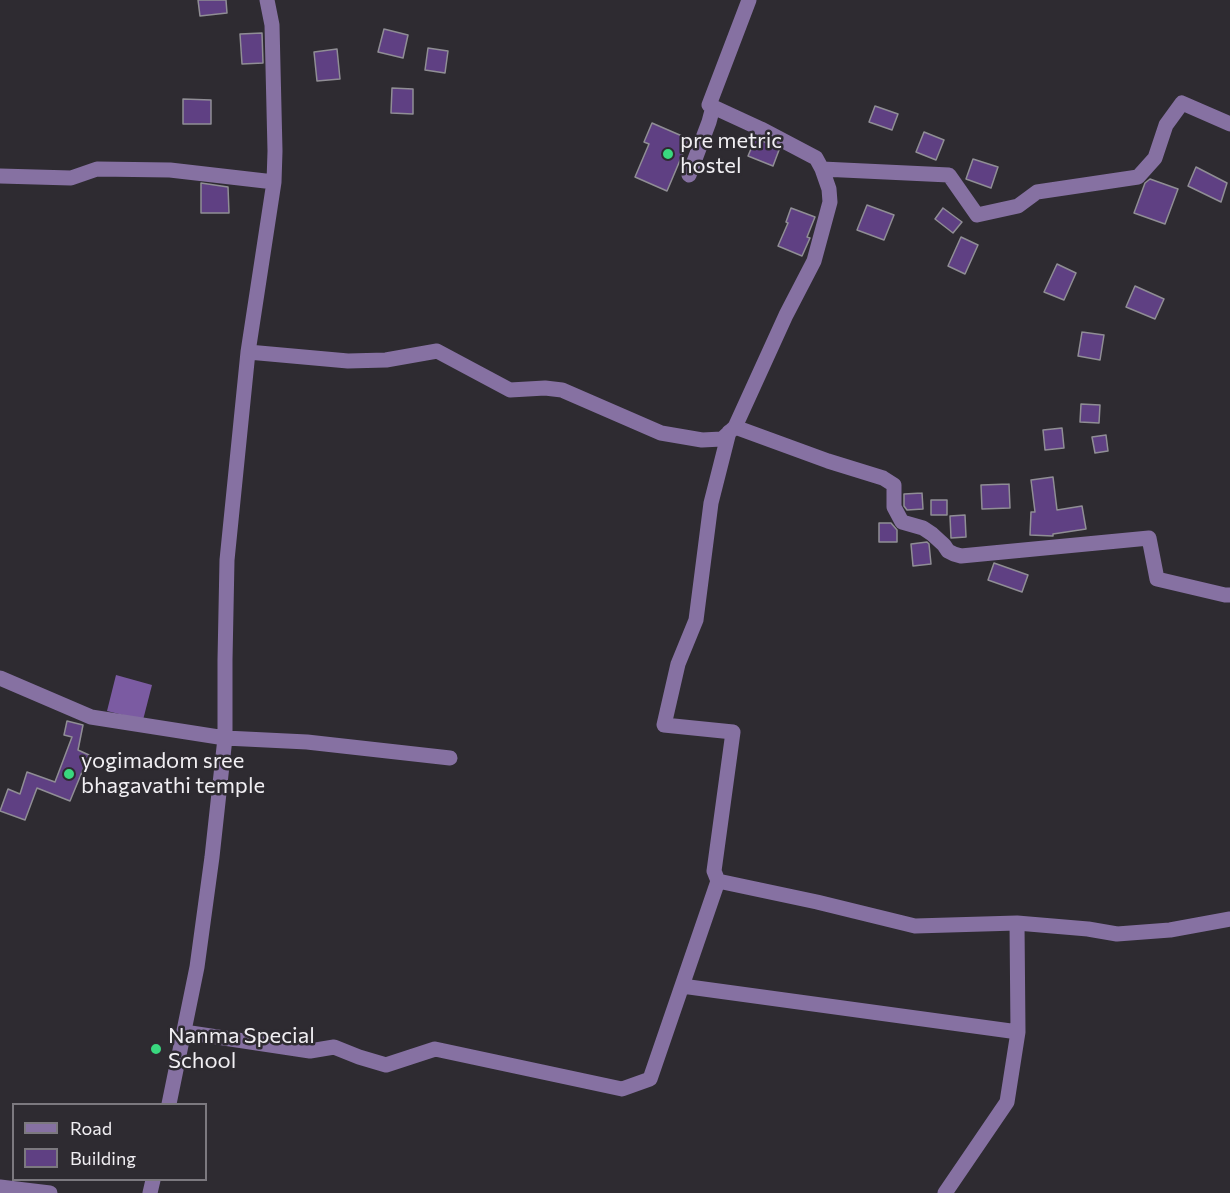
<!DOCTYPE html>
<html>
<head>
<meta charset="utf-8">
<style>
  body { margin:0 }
  #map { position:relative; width:1230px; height:1193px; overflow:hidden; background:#2e2b31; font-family:Commissioner,sans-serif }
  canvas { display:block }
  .legend { position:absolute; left:12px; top:1103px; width:195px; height:78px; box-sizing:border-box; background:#2e2b31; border:2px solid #7c797f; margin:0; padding:8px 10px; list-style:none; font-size:18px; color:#f1eff3 }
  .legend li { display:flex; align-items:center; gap:12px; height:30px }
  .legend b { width:30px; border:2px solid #7c797f }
</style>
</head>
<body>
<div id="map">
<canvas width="1230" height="1193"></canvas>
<ul class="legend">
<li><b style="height:8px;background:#8671a2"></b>Road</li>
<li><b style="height:16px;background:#5f4083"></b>Building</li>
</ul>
</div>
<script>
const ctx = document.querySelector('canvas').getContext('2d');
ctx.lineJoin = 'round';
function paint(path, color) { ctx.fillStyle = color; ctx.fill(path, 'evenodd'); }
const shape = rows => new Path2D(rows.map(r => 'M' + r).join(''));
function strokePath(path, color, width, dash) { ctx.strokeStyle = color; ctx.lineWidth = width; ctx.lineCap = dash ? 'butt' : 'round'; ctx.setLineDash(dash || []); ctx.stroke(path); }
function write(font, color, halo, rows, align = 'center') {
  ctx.font = font + ' Commissioner,sans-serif'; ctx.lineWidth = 5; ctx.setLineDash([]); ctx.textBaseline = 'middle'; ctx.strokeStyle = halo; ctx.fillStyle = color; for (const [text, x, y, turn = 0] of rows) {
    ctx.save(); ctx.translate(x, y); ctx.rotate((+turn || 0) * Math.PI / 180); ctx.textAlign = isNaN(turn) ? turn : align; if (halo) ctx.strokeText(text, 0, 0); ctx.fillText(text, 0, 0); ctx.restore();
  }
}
const water = shape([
  [116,675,152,685,143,720,107,711]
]);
const building = shape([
  [198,0,226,0,227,13,200,16,198,0],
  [384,29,408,35,403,58,378,52,384,29],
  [262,33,263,63,242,64,240,34,262,33],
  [428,48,448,51,445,73,425,70,428,48],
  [337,49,340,79,317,81,314,52,337,49],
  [392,88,413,89,413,114,391,113,392,88],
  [183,99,211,100,211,124,183,124,183,99],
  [875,106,898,114,892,130,869,122,875,106],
  [652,123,689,139,667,191,635,177,649,144,644,142,652,123],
  [924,132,944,140,936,160,916,152,924,132],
  [756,137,779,150,773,166,748,156,756,137],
  [973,159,998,167,991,188,966,179,973,159],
  [1196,167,1227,183,1221,202,1188,186,1196,167],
  [1150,179,1178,189,1165,224,1134,213,1145,183,1150,179],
  [201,183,228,187,229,213,201,213,201,183],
  [867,205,894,215,884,240,857,230,867,205],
  [791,208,815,217,807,237,810,238,802,256,778,246,788,223,786,222,791,208],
  [943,208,962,222,953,233,935,219,943,208],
  [961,237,978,245,965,274,948,266,961,237],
  [1057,264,1076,273,1064,300,1044,292,1057,264],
  [1135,286,1164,299,1155,319,1126,307,1135,286],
  [1082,332,1104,335,1100,360,1078,356,1082,332],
  [1081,404,1100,405,1099,423,1080,422,1081,404],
  [1062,428,1064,448,1045,450,1043,430,1062,428],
  [1106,435,1108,451,1095,453,1092,437,1106,435],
  [1053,477,1057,510,1082,506,1086,529,1053,534,1053,536,1030,535,1031,512,1035,512,1031,480,1053,477],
  [1009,484,1010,508,982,509,981,485,1009,484],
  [922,493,923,509,907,510,904,506,904,494,922,493],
  [931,500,947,500,947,515,931,515,931,500],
  [965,515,966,537,951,538,950,516,965,515],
  [879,523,891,523,897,530,897,542,879,542,879,523],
  [927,542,929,544,931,564,913,566,911,544,927,542],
  [994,563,1028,575,1022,592,988,580,994,563],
  [67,721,83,725,78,750,89,755,70,801,37,788,25,820,0,811,8,789,20,794,27,772,55,782,72,737,64,735,67,721]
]);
const minor = shape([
  [749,0,709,105,761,129,816,158,822,169],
  [689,175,709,122,713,107],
  [0,176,71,178,97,169,170,170,274,182],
  [248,352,348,361,386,360,437,351,510,390,545,388,562,390,661,433,702,440,722,439,735,427,828,461,883,478,894,485,894,507,902,522,923,528,932,534,944,545,948,551,954,554,961,556,1149,538,1157,579,1225,595,1230,595],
  [735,427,786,315,814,261,830,202,829,189,822,169,949,175,977,215,1018,206,1037,192,1138,177,1155,158,1166,125,1182,103,1230,124],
  [0,678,91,717,225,738,307,742,450,758],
  [718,881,714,871,733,732,664,725,678,664,696,620,711,503,729,432],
  [682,986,1018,1032],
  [184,1032,310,1051,334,1047,359,1057,386,1065,435,1049,622,1089,650,1079,718,881,817,902,915,926,1017,923,1088,929,1117,934,1170,930,1230,919],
  [169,1104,197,967,212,857,225,738,225,660,227,560,248,352,274,182,275,151,272,25,267,0],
  [0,1187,50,1193],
  [150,1193,153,1180],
  [945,1193,1007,1102,1018,1032,1017,923]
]);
const markers = [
  [668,154,6,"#39d87f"],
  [69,774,6,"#39d87f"],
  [156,1049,6,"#39d87f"]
];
const poiNames = [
  ["pre metric",680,141],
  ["hostel",680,166],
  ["yogimadom sree",81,761],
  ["bhagavathi temple",81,786],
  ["Nanma Special",168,1036],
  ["School",168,1061]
];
paint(water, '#7b5ba2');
paint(building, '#5f4083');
strokePath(building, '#908e95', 1.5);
strokePath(minor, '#8671a2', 15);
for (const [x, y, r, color] of markers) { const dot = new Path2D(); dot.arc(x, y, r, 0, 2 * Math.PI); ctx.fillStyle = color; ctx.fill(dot); strokePath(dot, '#2e2b31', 2); }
write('22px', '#f1eff3', '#2e2b31', poiNames, 'left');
</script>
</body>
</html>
